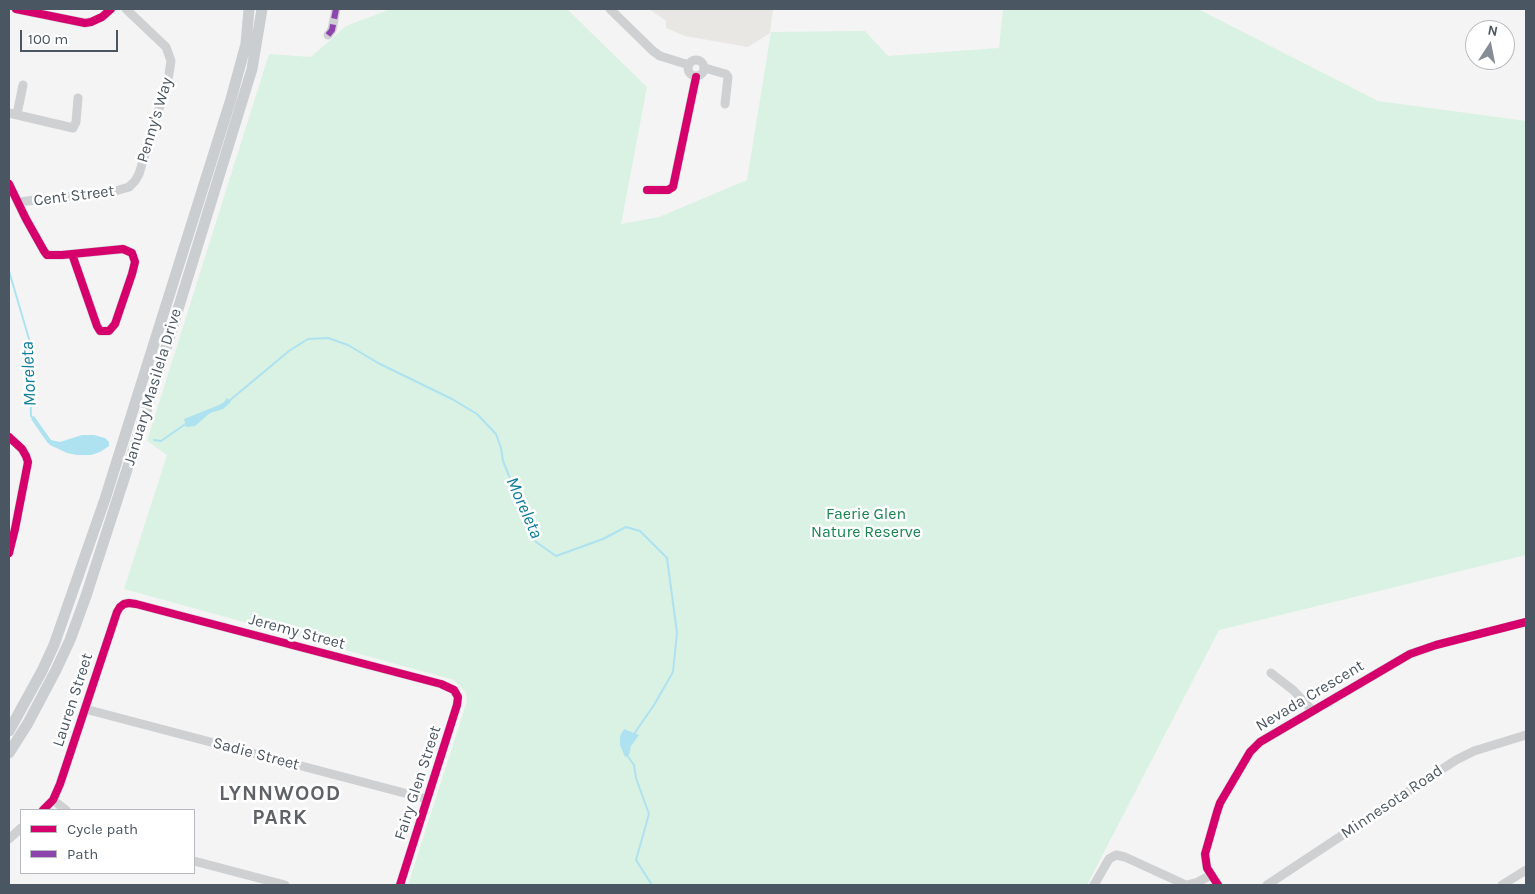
<!DOCTYPE html>
<html>
<head>
<meta charset="utf-8">
<style>
  body { margin:0 }
  #map { position:relative; width:1535px; height:894px; overflow:hidden; background:#f4f4f4; font-family:Karla,sans-serif }
  canvas { display:block }
  .frame { position:absolute; inset:0; border:10px solid #4a5661; pointer-events:none }
  .legend { position:absolute; left:20px; top:809px; width:175px; height:65px; box-sizing:border-box; background:#fff; border:1px solid #b7bbc0; margin:0; padding:6px 9px; list-style:none; font-size:15px; color:#4a5661 }
  .legend li { display:flex; align-items:center; gap:10px; height:25px }
  .legend b { width:25px; border:1px solid #b7bbc0 }
  .north { position:absolute; left:1465px; top:20px; width:50px; height:50px; box-sizing:border-box; background:#fff; border:1px solid #b7bbc0; border-radius:50%; rotate:11deg; font-size:14px; font-weight:700; line-height:20px; text-align:center; color:#4a5661 }
  .north::after { content:''; display:block; margin:auto; width:18px; height:22px; background:#868d94; clip-path:polygon(50% 0,100% 100%,50% 72%,0 100%) }
  .scale { position:absolute; left:20px; top:30px; width:98px; height:22px; box-sizing:border-box; border:2px solid #4a5661; border-top:0; padding-left:6px; font-size:15px; line-height:18px; white-space:nowrap; color:#4a5661; -webkit-text-stroke:4px #fff; paint-order:stroke }
</style>
</head>
<body>
<div id="map">
<canvas width="1535" height="894"></canvas>
<div class="frame"></div>
<ul class="legend">
<li><b style="height:6px;background:#d6006c"></b>Cycle path</li>
<li><b style="height:6px;background:#8e44ad"></b>Path</li>
</ul>
<div class="north">N</div>
<div class="scale">100 m</div>
</div>
<script>
const ctx = document.querySelector('canvas').getContext('2d');
ctx.lineJoin = 'round';
function paint(path, color) { ctx.fillStyle = color; ctx.fill(path, 'evenodd'); }
const shape = rows => new Path2D(rows.map(r => 'M' + r).join(''));
function strokePath(path, color, width, dash) { ctx.strokeStyle = color; ctx.lineWidth = width; ctx.lineCap = dash ? 'butt' : 'round'; ctx.setLineDash(dash || []); ctx.stroke(path); }
function write(font, color, halo, rows, align = 'center') {
  ctx.font = font + ' Karla,sans-serif'; ctx.lineWidth = 5; ctx.setLineDash([]); ctx.textBaseline = 'middle'; ctx.strokeStyle = halo; ctx.fillStyle = color; for (const [text, x, y, turn = 0] of rows) {
    ctx.save(); ctx.translate(x, y); ctx.rotate((+turn || 0) * Math.PI / 180); ctx.textAlign = isNaN(turn) ? turn : align; if (halo) ctx.strokeText(text, 0, 0); ctx.fillText(text, 0, 0); ctx.restore();
  }
}
const commercial = shape([
  [649,9,773,9,770,33,748,47,685,36,666,28,666,21]
]);
const green = shape([
  [391,9,567,9,647,87,621,224,659,217,747,180,771,32,865,31,888,56,999,48,1003,9,1198,9,1378,101,1526,121,1526,555,1219,630,1087,885,408,885,467,701,466,693,454,680,124,589,167,455,147,441,269,54,311,57,346,26]
]);
const water = shape([
  [227,398,231,402,223,409,210,413,195,426,186,427,184,419,219,405,224,402],
  [34,416,51,440,60,442,82,435,94,435,105,438,109,442,109,446,100,452,91,455,77,455,67,453,50,445,47,442,31,419],
  [624,729,639,735,631,746,629,755,625,757,620,745,620,736]
]);
const stream = shape([
  [9,271,29,339,31,416,33,418],
  [229,401,289,351,308,339,328,338,348,345,378,363,452,399,477,414,496,434,501,448,503,461,536,542,556,556,603,539,626,527,640,531,667,558,677,633,673,672,654,705,634,734],
  [154,440,161,441,187,423],
  [626,754,634,765,636,778,649,814,636,860,652,885]
]);
const minor = shape([
  [16,9,85,23,91,22,102,17,111,9],
  [610,9,653,51,660,56,689,65],
  [328,35,332,30,336,9],
  '688 68a8 8 0 1 1 16 0a8 8 0 1 1-16 0Z',
  [705,68,722,73,726,74,728,77,725,104],
  [9,113,73,128,76,122,78,98],
  [17,114,23,85],
  [9,184,26,219,44,251,47,255,62,255,123,249,132,253,135,262,132,274,115,324,109,331,100,331,97,326,72,254],
  [647,190,668,190,673,187,696,77],
  [18,202,112,192,129,187,135,181,139,174,168,80,171,61,166,47,126,9],
  [9,437,22,449,26,456,28,462,15,529,9,553],
  [1271,673,1293,690,1312,710],
  [85,709,427,799],
  [53,800,66,810],
  [43,810,53,800,60,784,117,612,120,607,124,604,129,603,136,604,441,684,454,690,458,697,457,705,400,885],
  [9,839,21,828],
  [194,861,285,885],
  [1094,885,1109,859,1116,855,1125,857,1186,885],
  [1187,885,1198,882,1211,875],
  [1218,885,1207,868,1205,854,1217,812,1220,803,1250,752,1260,742,1410,654,1436,645,1526,622],
  [1267,885,1456,760,1474,751,1526,735],
  [1502,885,1526,870]
]);
const major = shape([
  [9,731,42,671,54,645,105,499,231,99,246,44,249,9],
  [9,753,28,723,56,670,70,640,86,596,159,371,252,69,262,9]
]);
const quiet = shape([
  [328,35,332,30,336,9]
]);
const cycleway = shape([
  [16,9,85,23,91,22,102,17,111,9],
  [9,184,26,219,44,251,47,255,62,255,123,249,132,253,135,262,132,274,115,324,109,331,100,331,97,326,72,254],
  [647,190,668,190,673,187,696,77],
  [9,437,22,449,26,456,28,462,15,529,9,553],
  [43,810,53,800,60,784,117,612,120,607,124,604,129,603,136,604,441,684,454,690,458,697,457,705,400,885],
  [1218,885,1207,868,1205,854,1217,812,1220,803,1250,752,1260,742,1410,654,1436,645,1526,622]
]);
const streetNames = [
  ["Penny's Way",155,120,-73],
  ["Cent Street",74,196,-7],
  ["January Masilela Drive",153,387,-73],
  ["Jeremy Street",297,632,15],
  ["Nevada Crescent",1310,696,-31],
  ["Lauren Street",73,700,-72],
  ["Sadie Street",256,754,15],
  ["Fairy Glen Street",418,783,-72],
  ["Minnesota Road",1392,802,-34]
];
const parkNames = [
  ["Faerie Glen",866,514],
  ["Nature Reserve",866,532]
];
const waterNames = [
  ["Moreleta",29,374,-93],
  ["Moreleta",524,508,66]
];
const districtNames = [
  ["LYNNWOOD",280,794],
  ["PARK",280,818]
];
paint(commercial, '#e8e7e3');
paint(green, '#d9f2e3');
paint(water, '#aee2f0');
strokePath(stream, '#aee2f0', 2);
strokePath(minor, '#ced0d2', 9);
strokePath(major, '#caced1', 11);
strokePath(quiet, '#8e44ad', 6, [12, 6]);
strokePath(cycleway, '#d6006c', 8);
write('16px', '#4a5661', '#fff', streetNames);
write('16px', '#17864f', '#fff', parkNames);
write('italic 18px', '#0c7c9b', '#fff', waterNames);
ctx.letterSpacing = '1px';
write('bold 21px', '#5f6368', '#fff', districtNames);
ctx.letterSpacing = '0px';
</script>
</body>
</html>
